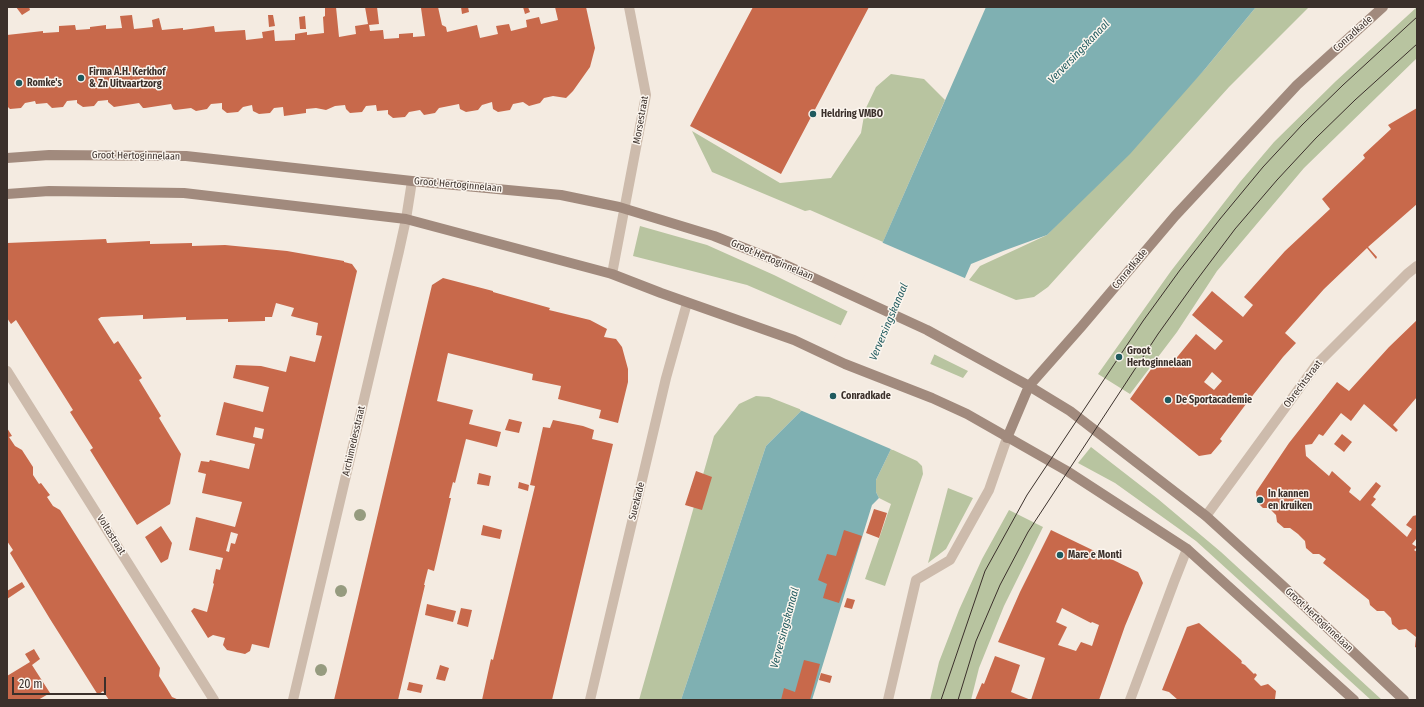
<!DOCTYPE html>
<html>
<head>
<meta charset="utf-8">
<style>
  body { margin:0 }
  #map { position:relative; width:1424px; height:707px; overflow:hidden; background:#f4ebe1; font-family:"Fira Sans Condensed",sans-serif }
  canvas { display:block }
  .frame { position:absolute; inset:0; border:8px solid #3b302b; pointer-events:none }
  .scale { position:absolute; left:12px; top:677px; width:94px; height:18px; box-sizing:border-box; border:2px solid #3b302b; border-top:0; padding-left:5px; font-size:12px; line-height:14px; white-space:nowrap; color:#3b302b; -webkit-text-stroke:3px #fbf5ee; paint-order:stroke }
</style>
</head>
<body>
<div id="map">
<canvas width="1424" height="707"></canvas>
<div class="frame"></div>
<div class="scale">20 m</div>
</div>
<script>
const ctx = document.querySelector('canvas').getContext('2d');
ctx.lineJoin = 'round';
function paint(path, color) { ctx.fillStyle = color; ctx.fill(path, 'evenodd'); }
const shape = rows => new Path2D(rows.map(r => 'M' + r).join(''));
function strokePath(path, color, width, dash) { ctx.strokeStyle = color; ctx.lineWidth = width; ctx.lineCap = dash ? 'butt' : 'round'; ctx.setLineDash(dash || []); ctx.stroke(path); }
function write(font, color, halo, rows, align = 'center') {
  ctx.font = font + ' "Fira Sans Condensed",sans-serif'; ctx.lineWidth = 3; ctx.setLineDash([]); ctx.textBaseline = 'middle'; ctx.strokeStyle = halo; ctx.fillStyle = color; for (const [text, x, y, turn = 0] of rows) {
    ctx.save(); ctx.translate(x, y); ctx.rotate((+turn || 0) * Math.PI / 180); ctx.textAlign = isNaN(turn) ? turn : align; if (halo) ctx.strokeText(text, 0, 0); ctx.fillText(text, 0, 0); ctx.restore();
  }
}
const green = shape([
  [1256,7,1309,7,1229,87,1048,287,1034,297,1016,300,969,280,980,266,1047,235,1205,69],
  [1417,7,1417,58,1304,168,1217,271,1177,332,1130,394,1098,374,1171,271,1240,182,1274,142,1336,81],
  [891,74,924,79,945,100,883,242,810,210,805,211,712,172,692,131,780,183,831,178,861,133,865,110,876,87],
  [640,226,707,245,774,275,968,371,963,378,747,285,633,256],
  [756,396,769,397,802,410,766,446,681,700,639,700,714,436,739,404],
  [1091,447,1158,499,1221,552,1382,700,1371,700,1196,541,1115,483,1078,463],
  [891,449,917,461,922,466,923,474,885,586,865,579,891,504,879,498,876,492,876,480],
  [948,488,973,498,946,549,928,563],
  [1009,510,1043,527,1004,606,979,668,971,700,930,700,939,662,959,610,982,559]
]);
const water = shape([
  [986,7,1256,7,1205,69,1130,154,1047,235,1003,251,971,264,891,449,876,480,876,492,879,498,872,505,812,700,681,700,766,446,802,410,882,244]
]);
const pier = shape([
  [881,242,967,279,893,450,800,410]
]);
const building = shape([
  [16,7,29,7,30,10,22,15],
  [325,7,336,7,339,37,356,34,355,26,368,24,365,7,377,7,379,24,369,25,370,31,383,30,384,39,399,38,399,34,413,33,413,37,425,36,421,8,428,7,438,7,442,25,446,27,447,32,477,25,480,38,498,34,496,26,509,24,511,31,527,27,526,20,539,17,541,24,558,20,555,7,586,7,595,48,590,67,573,91,566,98,553,96,544,98,540,103,529,106,523,102,513,104,510,110,498,112,493,109,492,102,482,105,478,110,466,112,460,109,459,104,439,108,435,113,424,115,420,110,409,112,405,117,393,118,388,114,388,110,377,111,376,105,366,106,362,112,350,113,346,109,345,105,335,106,326,110,316,108,306,109,306,113,284,116,283,107,274,108,270,113,259,114,253,111,252,105,243,107,238,112,227,113,222,109,222,103,211,104,207,109,196,111,191,108,175,110,173,109,171,104,145,108,143,108,139,103,114,107,108,102,108,100,98,101,94,106,83,107,77,103,77,100,67,101,63,107,52,108,47,103,36,104,35,101,25,103,21,108,10,109,7,106,7,35,43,31,43,33,59,32,59,26,75,25,76,30,90,29,90,27,106,25,106,29,122,28,120,16,132,15,134,29,153,27,152,20,159,18,162,30,183,28,183,30,214,26,215,32,245,30,246,40,263,38,262,32,274,30,275,41,295,40,295,34,307,32,307,35,324,33,323,17,325,16],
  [461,7,468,7,469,12,462,14],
  [523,7,528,7,530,12,525,14],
  [753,7,869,7,781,174,690,126],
  [268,15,273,15,275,26,269,27],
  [305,16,306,29,300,29,299,17],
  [1417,108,1417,204,1368,247,1377,257,1376,259,1367,248,1324,289,1285,333,1296,343,1283,357,1246,404,1220,439,1222,441,1211,454,1199,456,1130,399,1159,358,1169,367,1196,334,1215,350,1223,341,1192,315,1212,291,1243,317,1253,305,1244,297,1285,251,1330,209,1322,199,1365,158,1363,155,1391,129,1388,125],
  [1212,372,1222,381,1214,390,1204,382],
  [106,239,107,243,150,241,150,244,192,243,192,246,225,245,287,251,344,261,344,262,352,264,357,271,269,648,252,644,250,651,245,654,227,650,223,645,225,638,213,635,208,638,191,611,194,608,207,612,214,584,213,583,216,569,220,570,223,558,189,550,196,517,235,527,242,502,202,493,206,474,198,472,201,461,209,462,210,460,249,469,255,444,216,435,224,402,263,412,269,387,233,378,236,365,261,366,286,372,290,356,315,362,322,336,316,335,318,323,291,316,294,308,276,303,272,317,265,317,265,321,228,322,228,319,186,320,186,317,143,319,143,315,101,317,98,319,114,344,118,341,142,378,139,380,161,416,159,418,181,454,170,504,137,525,90,450,93,448,70,412,73,410,16,320,11,324,7,318,7,243],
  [255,427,264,429,262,439,253,437],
  [231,532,238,534,235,544,231,543,229,552,226,551],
  [443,278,493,291,493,292,550,308,549,310,590,320,607,329,604,337,616,339,622,347,628,369,628,382,618,423,599,418,601,410,558,399,561,386,532,380,533,374,448,353,437,401,473,410,469,424,501,432,497,447,466,439,455,483,453,482,449,498,451,498,434,571,428,569,424,585,425,585,398,700,334,700,432,285],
  [1417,320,1417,397,1393,425,1398,430,1396,432,1364,404,1351,421,1341,413,1323,436,1319,434,1312,444,1305,445,1306,456,1329,476,1332,471,1351,488,1349,492,1360,501,1376,482,1381,486,1373,497,1376,499,1371,505,1407,537,1412,529,1406,525,1413,516,1417,515,1417,538,1412,544,1417,547,1414,550,1417,552,1417,648,1415,647,1416,637,1406,629,1399,630,1392,624,1391,618,1384,611,1377,611,1370,605,1369,600,1323,563,1326,559,1319,554,1313,554,1306,548,1305,541,1298,534,1290,528,1284,528,1277,522,1276,515,1269,508,1263,508,1257,502,1256,492,1289,443,1337,382,1349,391,1389,347],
  [509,419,522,422,519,433,505,430],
  [553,420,583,426,594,430,592,439,613,444,552,700,482,700,491,659,493,660,535,486,530,485,543,427,550,428],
  [7,428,12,436,9,437,15,446,22,450,33,467,33,475,39,484,41,483,50,495,47,497,53,506,60,510,160,668,159,676,166,687,172,697,179,700,109,700,103,691,98,695,50,619,10,553,13,550,7,541],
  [1342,434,1352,442,1344,452,1334,444],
  [696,471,712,477,702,510,685,505],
  [479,473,491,476,489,486,477,484],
  [519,482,529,485,528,491,518,488],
  [874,509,887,513,879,538,866,533],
  [483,525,502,530,500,539,481,535],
  [161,526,172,543,168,559,161,563,145,537],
  [844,530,862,536,839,603,823,598,827,584,818,580,827,554,836,556],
  [1051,530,1138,572,1143,583,1125,626,1099,700,1031,700,1045,658,998,642,1020,592],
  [1062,608,1091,623,1092,622,1099,625,1092,646,1081,642,1076,651,1058,645,1067,627,1056,622],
  [22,582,25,587,7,599,7,591],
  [847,598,855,600,852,609,844,607],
  [427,604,456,611,453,622,425,615],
  [461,608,472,610,468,627,457,624],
  [1199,623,1241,660,1242,662,1241,663,1245,665,1254,674,1255,673,1257,675,1254,679,1261,686,1268,684,1276,691,1275,699,1277,700,1178,700,1169,692,1162,690,1187,627],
  [34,649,40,659,32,665,50,693,38,700,32,700,31,699,28,700,7,700,7,676,30,662,25,654],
  [995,656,1020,665,1011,692,1031,700,975,700,982,683,984,684],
  [804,660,820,664,810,700,781,700,784,688,795,692],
  [440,665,449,668,445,681,436,679],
  [821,673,832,676,830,683,819,680],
  [409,682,423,685,421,693,407,690]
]);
const street = shape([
  [612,274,646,95,629,7],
  [7,371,214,700],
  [1206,516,1317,364,1407,274,1417,266],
  [293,700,399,251,406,219,412,181],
  [590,700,666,378,687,303],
  [888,700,916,580,950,560,989,490,1007,438],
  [1130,700,1174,582,1187,549]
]);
const secondary = shape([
  [7,158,49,155,186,156,412,181,561,195,619,207,714,236,777,261,927,330,1029,386,1070,411,1206,516,1283,586,1404,700],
  [7,194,49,191,184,193,406,219,612,274,661,293,794,340,845,364,932,398,967,414,1067,471,1187,549,1354,700],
  [1007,438,1029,386,1082,326,1175,216,1297,85,1383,7]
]);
const tram = shape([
  [941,700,985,571,1027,495,1143,321,1180,270,1220,219,1263,167,1302,125,1343,85,1417,17],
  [958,700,976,641,1000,585,1028,532,1158,334,1196,281,1235,229,1277,180,1316,138,1355,100,1417,44]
]);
const trees = [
  [360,515],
  [341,591],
  [321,670]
];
const markers = [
  [81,78,4,"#1f5a5e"],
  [19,83,4,"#1f5a5e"],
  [813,114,4,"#1f5a5e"],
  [1119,357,4,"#1f5a5e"],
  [833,396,4,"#1f5a5e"],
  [1168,400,4,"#1f5a5e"],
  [1260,500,4,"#1f5a5e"],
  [1060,555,4,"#1f5a5e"]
];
const streetNames = [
  ["Conradkade",1353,34,-42],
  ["Morsestraat",641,120,-80],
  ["Groot Hertoginnelaan",136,156,1],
  ["Groot Hertoginnelaan",458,185,5],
  ["Groot Hertoginnelaan",772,260,23],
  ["Conradkade",1130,269,-50],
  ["Obrechtstraat",1303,384,-53],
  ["Archimedesstraat",354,441,-77],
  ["Suezkade",637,501,-76],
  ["Voltastraat",111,535,58],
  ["Groot Hertoginnelaan",1319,620,43]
];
const poiNames = [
  ["Firma A.H. Kerkhof",89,72],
  ["& Zn Uitvaartzorg",89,84],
  ["Romke's",27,83],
  ["Heldring VMBO",821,114],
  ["Groot",1127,351],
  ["Hertoginnelaan",1127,363],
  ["Conradkade",841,396],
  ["De Sportacademie",1176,400],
  ["In kannen",1268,494],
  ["en kruiken",1268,506],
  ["Mare e Monti",1068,555]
];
const waterNames = [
  ["Verversingskanaal",1079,52,-46],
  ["Verversingskanaal",889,322,-67],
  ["Verversingskanaal",785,628,-75]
];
paint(green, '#b8c4a0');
paint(water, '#7fb0b2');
paint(pier, '#f4ebe1');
paint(building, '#c8694b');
strokePath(street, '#cdbbac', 10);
strokePath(secondary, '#a18a7d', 10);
strokePath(tram, '#3b302b', 1);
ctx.fillStyle = '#969b7f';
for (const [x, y] of trees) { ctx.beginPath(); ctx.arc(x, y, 6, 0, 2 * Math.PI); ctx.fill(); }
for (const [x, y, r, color] of markers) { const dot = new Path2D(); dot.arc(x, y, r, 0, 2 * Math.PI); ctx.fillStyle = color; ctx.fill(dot); strokePath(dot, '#fbf5ee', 1.5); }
write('10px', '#3b302b', '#fbf5ee', streetNames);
write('bold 10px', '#3b302b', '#fbf5ee', poiNames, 'left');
write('italic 11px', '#1f5a5e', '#fbf5ee', waterNames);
</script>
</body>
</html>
